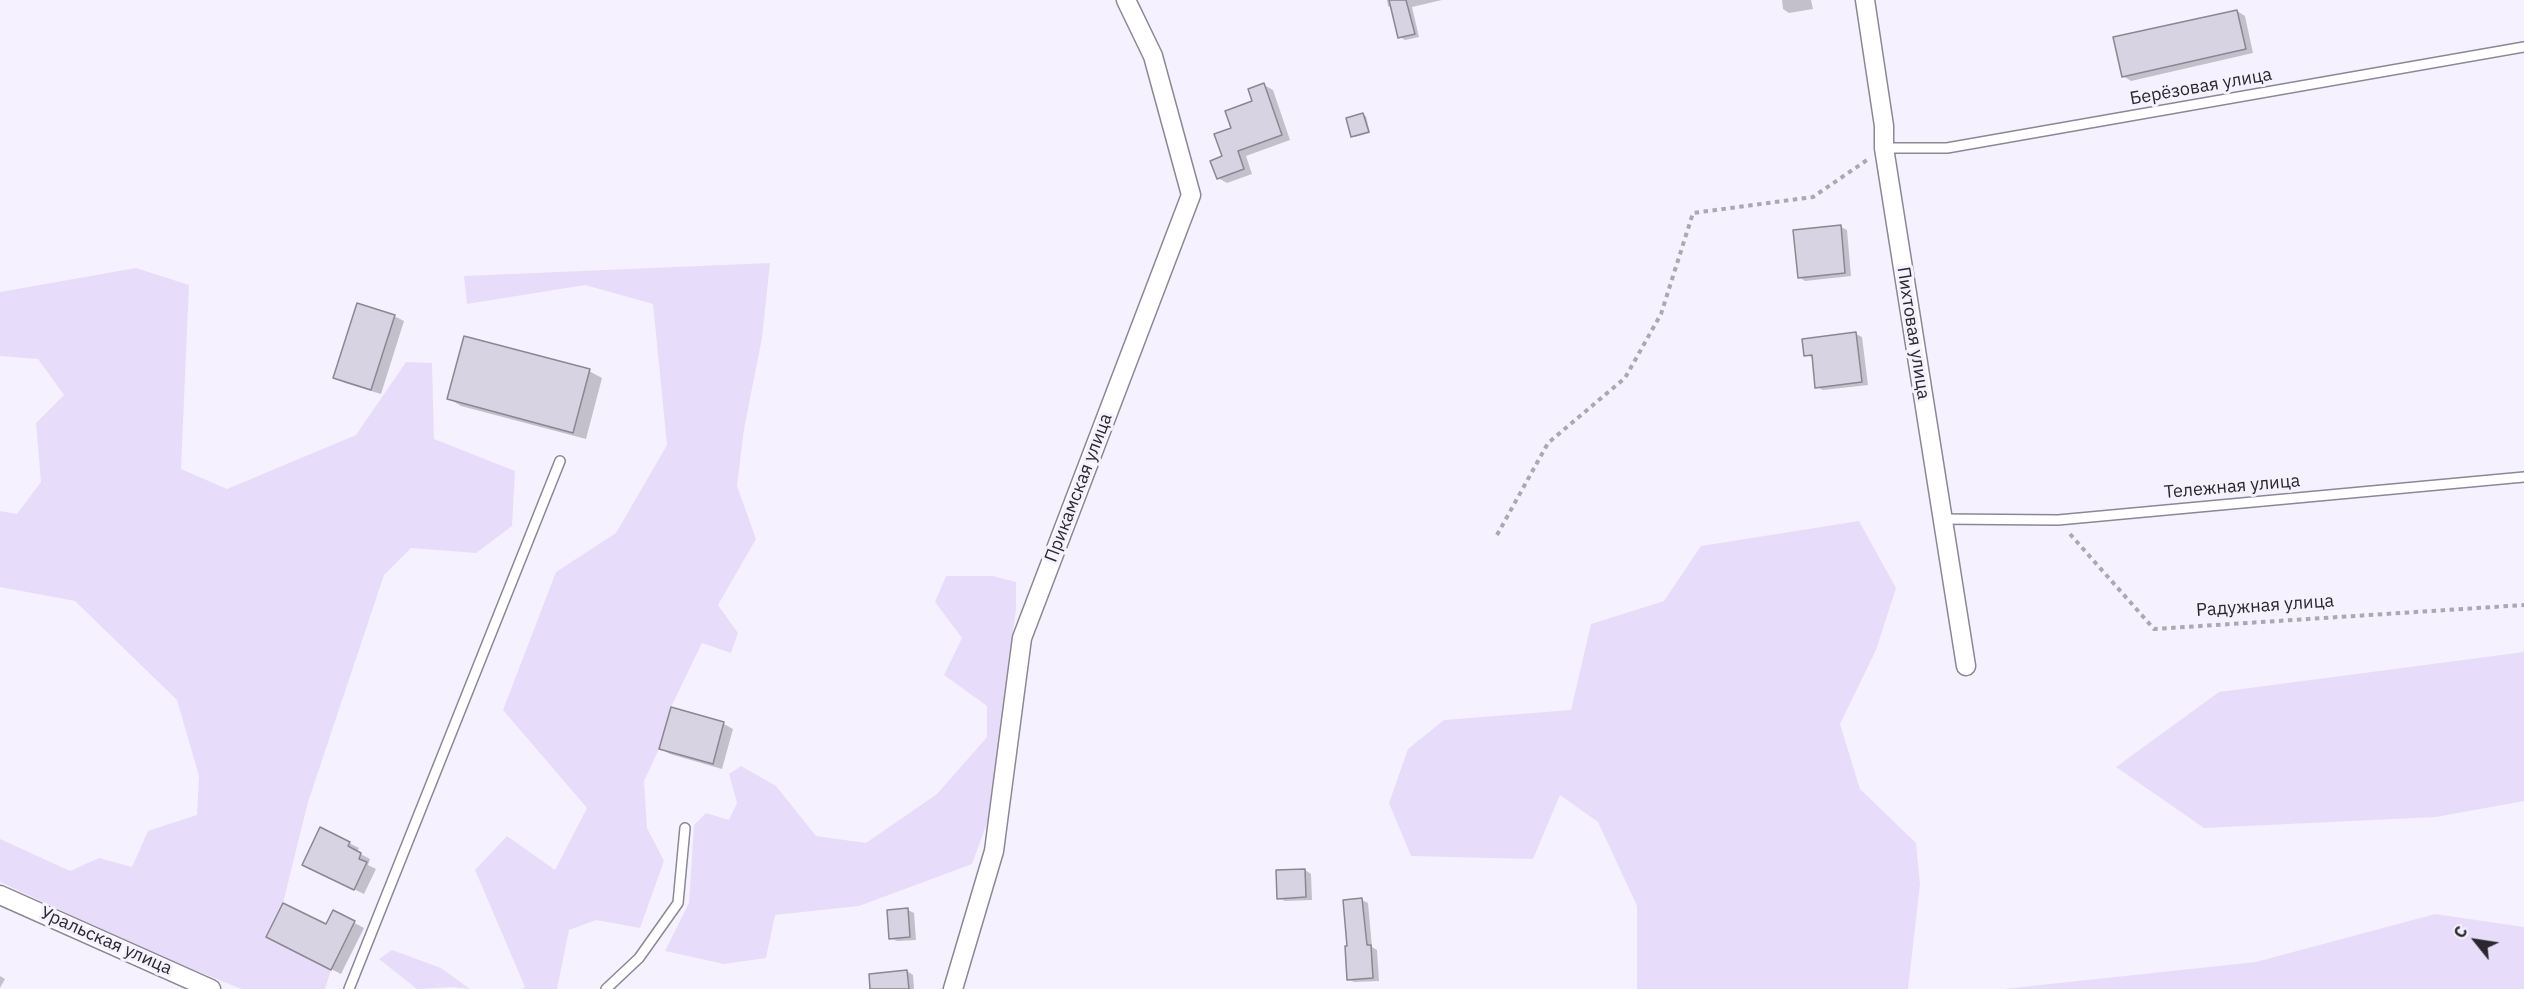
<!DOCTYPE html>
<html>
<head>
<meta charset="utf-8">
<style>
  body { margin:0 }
  #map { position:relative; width:2524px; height:989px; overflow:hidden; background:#f6f1fe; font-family:"IBM Plex Sans",sans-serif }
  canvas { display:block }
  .north { position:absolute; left:2446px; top:911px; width:60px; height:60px; -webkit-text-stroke:4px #f6f1fe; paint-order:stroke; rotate:300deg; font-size:16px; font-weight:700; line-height:24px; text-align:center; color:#2a282e }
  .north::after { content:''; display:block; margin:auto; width:21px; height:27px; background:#2a282e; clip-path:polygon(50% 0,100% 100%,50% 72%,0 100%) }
</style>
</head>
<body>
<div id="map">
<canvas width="2524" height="989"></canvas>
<div class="north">С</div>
</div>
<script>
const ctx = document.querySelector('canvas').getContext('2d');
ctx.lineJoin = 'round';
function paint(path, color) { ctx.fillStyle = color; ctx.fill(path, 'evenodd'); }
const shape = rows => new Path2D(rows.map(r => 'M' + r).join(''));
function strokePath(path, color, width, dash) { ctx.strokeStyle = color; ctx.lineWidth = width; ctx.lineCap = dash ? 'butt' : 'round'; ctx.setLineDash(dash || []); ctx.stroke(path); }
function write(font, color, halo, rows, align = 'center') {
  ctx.font = font + ' "IBM Plex Sans",sans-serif'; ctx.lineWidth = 6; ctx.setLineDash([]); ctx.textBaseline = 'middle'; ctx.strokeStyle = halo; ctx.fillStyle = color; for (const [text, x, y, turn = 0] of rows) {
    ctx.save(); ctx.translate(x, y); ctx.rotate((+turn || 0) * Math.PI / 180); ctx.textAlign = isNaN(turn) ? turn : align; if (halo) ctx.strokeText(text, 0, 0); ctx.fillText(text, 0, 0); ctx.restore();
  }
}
const green = shape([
  [770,263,762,338,744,429,737,486,756,539,718,605,738,633,731,653,702,643,671,707,659,749,644,781,647,828,664,861,640,928,596,920,569,930,557,989,522,989,525,987,475,870,507,836,555,870,587,808,503,710,556,572,616,533,667,445,653,304,585,285,467,304,464,276],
  [136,268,189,285,181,469,227,489,356,435,406,362,432,363,434,439,515,471,512,526,476,553,411,548,384,575,308,802,283,903,266,937,331,970,325,989,242,989,162,957,0,882,0,839,70,871,99,858,132,867,148,831,197,815,199,776,177,700,75,601,0,587,0,511,17,514,41,482,36,423,64,395,38,359,0,356,0,292],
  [1859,521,1896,588,1876,650,1840,724,1860,789,1916,843,1920,884,1908,989,1637,989,1637,906,1598,822,1560,795,1533,859,1411,856,1389,803,1408,749,1444,720,1571,710,1591,624,1664,601,1701,546],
  [946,576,993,576,1016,582,1016,609,989,818,972,864,859,906,775,915,766,958,724,964,665,951,689,903,694,825,706,813,729,820,737,803,729,774,741,766,776,786,816,836,866,843,937,794,987,737,987,706,944,675,962,638,935,602],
  [2524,652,2524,801,2436,817,2204,828,2116,767,2219,692],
  [2435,914,2524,927,2524,989,2003,989,2256,962],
  [392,950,441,968,470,989,453,987,417,989,379,959]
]);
const shadow = shape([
  [1387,0,1442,0,1412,7,1419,37,1405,40,1400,37,1393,9,1388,6],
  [1782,0,1811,0,1813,9,1789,13,1783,9],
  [2237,11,2245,16,2253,53,2131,81,2123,76],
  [1264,85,1273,90,1290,140,1246,156,1252,174,1227,183,1218,178,1233,129],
  [1363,115,1366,116,1370,133,1355,137,1352,136],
  [1841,227,1847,230,1851,276,1805,281,1799,277],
  [394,316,404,321,381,394,345,383,335,378],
  [1856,334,1862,337,1868,385,1823,390,1817,387,1814,358,1806,355],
  [589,371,602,378,586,439,461,406,448,398],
  [672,709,724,724,733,729,722,769,670,754,661,749],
  [321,829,359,848,357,852,370,859,368,865,376,869,364,894,314,870],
  [1305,870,1311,874,1312,900,1285,901,1279,898],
  [1362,900,1368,903,1372,947,1377,950,1379,981,1354,982,1348,979,1349,947],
  [908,910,914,913,916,940,897,941,890,938],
  [334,912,364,928,341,974,277,942,327,926],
  [907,971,913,975,914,989,872,989],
  [0,976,5,979,0,988]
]);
const building = shape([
  [1389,0,1406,0,1415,34,1398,38,1389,0],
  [2237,10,2246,49,2122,77,2113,37,2237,10],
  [1264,83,1282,135,1238,151,1244,169,1217,179,1210,161,1222,156,1214,134,1231,128,1225,111,1252,101,1248,89,1264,83],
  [1363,113,1369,132,1351,137,1346,118,1363,113],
  [1841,225,1845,273,1798,278,1793,230,1841,225],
  [357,303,395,315,371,390,333,378,357,303],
  [1856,332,1862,382,1815,388,1812,355,1804,356,1802,339,1856,332],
  [464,336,590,369,573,433,447,399,464,336],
  [671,707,724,722,713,764,659,749,671,707],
  [320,827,350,842,348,846,361,853,359,859,367,862,354,890,302,865,320,827],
  [1305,869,1306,897,1277,899,1276,870,1305,869],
  [1362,898,1367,945,1371,945,1373,978,1347,980,1345,946,1347,946,1343,900,1362,898],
  [283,903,326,924,333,910,355,921,331,970,266,937,283,903],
  [908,908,910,937,889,939,887,910,908,908],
  [907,970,909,989,870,989,869,974,907,970]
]);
const path = shape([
  [2070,534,2154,629,2524,605],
  [1497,535,1548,443,1625,378,1661,314,1693,213,1813,197,1867,160]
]);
const lane = shape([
  [1884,148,1947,148,2524,47],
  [1942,519,2058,520,2524,477],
  [349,989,560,461],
  [606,989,639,958,678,903,685,828]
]);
const street = shape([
  [1865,0,1884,126,1884,148,1966,666],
  [0,895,211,989],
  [953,989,994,851,1022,638,1191,195,1153,56,1126,0]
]);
const streetNames = [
  ["Берёзовая улица",2201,87,-10],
  ["Пихтовая улица",1913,333,81],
  ["Тележная улица",2232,487,-5],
  ["Прикамская улица",1079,488,-69],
  ["Радужная улица",2265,606,-4],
  ["Уральская улица",106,941,24]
];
paint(green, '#e7ddfb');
paint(shadow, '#0003');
paint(building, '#d8d3e2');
strokePath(building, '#8a8693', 1.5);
strokePath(lane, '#8c8795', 12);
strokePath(street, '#8c8795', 21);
strokePath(path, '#aca8b3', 4, [4.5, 4.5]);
strokePath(lane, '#fff', 9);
strokePath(street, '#fff', 18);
write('18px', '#2a282e', '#f6f1fe', streetNames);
</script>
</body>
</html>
